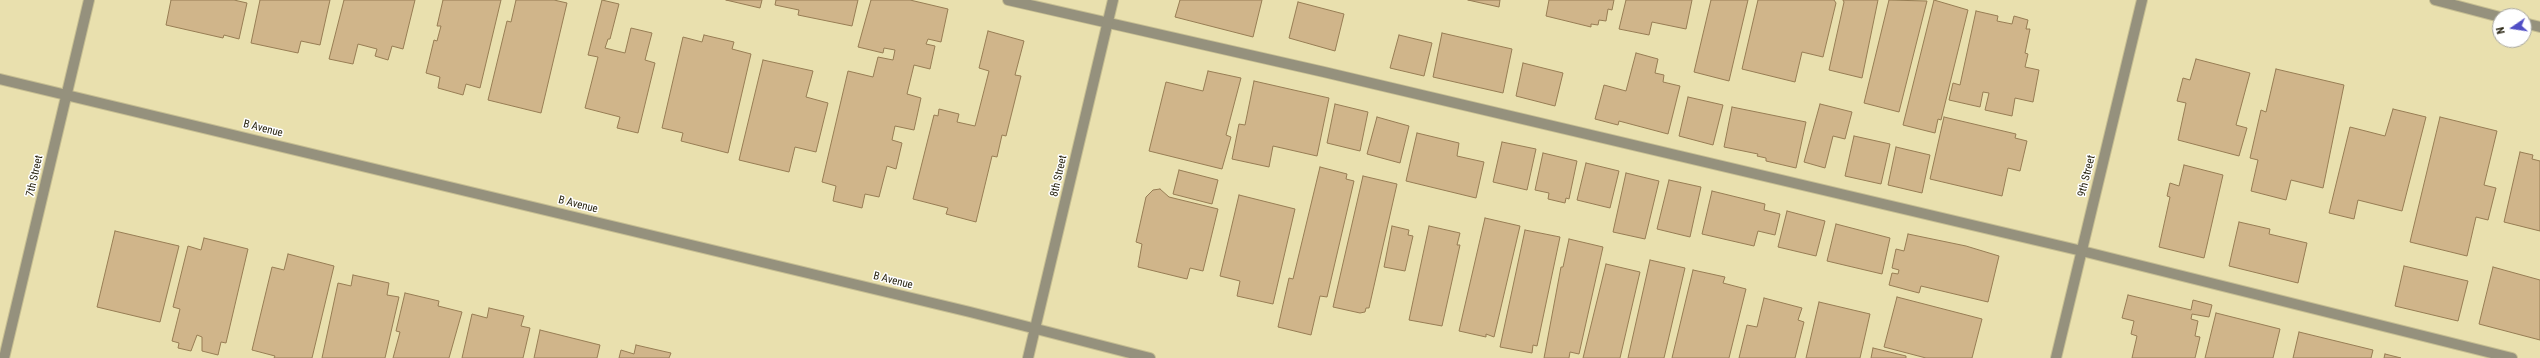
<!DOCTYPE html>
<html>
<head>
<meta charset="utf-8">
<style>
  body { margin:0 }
  #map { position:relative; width:2540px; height:358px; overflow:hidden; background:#e9e0ae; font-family:"Roboto Condensed",sans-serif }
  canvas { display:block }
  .north { position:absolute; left:2492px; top:8px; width:40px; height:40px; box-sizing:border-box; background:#fff; border:1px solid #a9a8a0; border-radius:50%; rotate:257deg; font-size:11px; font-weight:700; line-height:16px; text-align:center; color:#292512 }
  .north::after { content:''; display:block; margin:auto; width:14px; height:18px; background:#504ec5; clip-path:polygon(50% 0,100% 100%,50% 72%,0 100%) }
</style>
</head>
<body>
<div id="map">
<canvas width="2540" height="358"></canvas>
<div class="north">N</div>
</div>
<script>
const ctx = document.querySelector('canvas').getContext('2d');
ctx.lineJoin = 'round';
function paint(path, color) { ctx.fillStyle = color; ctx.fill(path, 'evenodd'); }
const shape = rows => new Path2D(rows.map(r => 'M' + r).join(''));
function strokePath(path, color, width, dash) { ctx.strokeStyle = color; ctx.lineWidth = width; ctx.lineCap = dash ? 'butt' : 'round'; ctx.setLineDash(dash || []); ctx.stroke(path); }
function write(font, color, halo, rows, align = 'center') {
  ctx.font = font + ' "Roboto Condensed",sans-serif'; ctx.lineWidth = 3; ctx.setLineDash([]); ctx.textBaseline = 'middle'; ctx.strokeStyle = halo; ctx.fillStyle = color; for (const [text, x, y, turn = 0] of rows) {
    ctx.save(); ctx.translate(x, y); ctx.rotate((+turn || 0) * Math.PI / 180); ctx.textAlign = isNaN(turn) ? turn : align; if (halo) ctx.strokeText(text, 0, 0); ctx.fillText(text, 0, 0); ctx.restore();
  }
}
const building = shape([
  [171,0,234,0,247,3,239,39,224,35,223,38,166,25,171,0],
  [260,0,330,0,320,45,301,41,298,53,251,43,260,0],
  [344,0,415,0,403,49,392,46,388,60,375,56,377,49,358,44,353,64,329,59,344,0],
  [443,0,501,0,480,88,466,84,463,95,438,88,440,77,426,73,434,40,437,41,441,26,437,26,443,0],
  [516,0,554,0,567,3,541,113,488,100,507,21,511,22,516,0],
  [602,0,619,4,610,39,608,39,605,48,625,53,631,28,652,33,645,60,655,63,638,133,617,128,620,117,585,108,598,57,588,55,602,0],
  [726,0,762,0,760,8,726,0],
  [776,0,858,0,852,26,798,15,799,10,775,5,776,0],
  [871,0,910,0,948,9,941,42,928,39,926,44,935,46,930,69,914,65,907,94,921,98,914,130,895,126,892,140,902,143,896,169,887,166,879,197,865,194,862,208,833,201,836,186,822,182,848,71,873,77,878,57,893,60,895,50,884,48,883,53,858,47,871,0],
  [1180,0,1262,0,1253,37,1175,17,1180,0],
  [1468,0,1500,0,1499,7,1468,0],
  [1549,0,1614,0,1612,10,1608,9,1606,21,1599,20,1598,25,1591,24,1591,27,1546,16,1549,0],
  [1626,0,1692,0,1686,29,1652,22,1649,35,1619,29,1626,0],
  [1711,0,1748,0,1729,81,1694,72,1711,0],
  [1758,0,1834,0,1836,3,1823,57,1802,52,1795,82,1742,69,1758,0],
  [1843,0,1878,0,1862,78,1829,70,1844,2,1843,0],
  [1889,0,1927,1,1899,112,1864,103,1889,0],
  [1934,0,1968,10,1941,120,1938,119,1935,133,1903,125,1934,0],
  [1298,2,1344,14,1335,51,1289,38,1298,2],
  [1976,11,1998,16,1997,21,2012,24,2014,16,2028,20,2026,29,2030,29,2025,53,2028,54,2025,67,2039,70,2033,102,2015,98,2012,116,1985,110,1989,93,1983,92,1980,107,1949,100,1953,83,1960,85,1976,11],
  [988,31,1024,41,1015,75,1021,76,1006,136,1002,135,997,157,992,156,976,222,946,214,948,208,913,199,934,115,938,116,939,109,959,114,957,122,975,126,989,71,979,68,988,31],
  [1442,33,1512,49,1503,93,1433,77,1442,33],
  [704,35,734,42,732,49,751,54,728,153,681,141,683,133,662,128,683,37,702,42,704,35],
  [1399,35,1432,43,1424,76,1390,68,1399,35],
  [1636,53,1658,59,1655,73,1664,75,1663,82,1680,86,1668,134,1619,121,1618,125,1595,119,1604,85,1626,91,1636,53],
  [2196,59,2250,73,2236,125,2247,128,2239,156,2178,140,2186,103,2177,101,2183,78,2190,80,2196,59],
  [763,60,813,71,806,97,828,103,816,152,795,147,789,172,739,160,763,60],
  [1523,63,1563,73,1555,106,1516,96,1523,63],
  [2276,69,2344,85,2323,188,2291,180,2286,200,2251,191,2258,160,2250,158,2261,110,2266,112,2276,69],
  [1208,71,1241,78,1226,135,1231,137,1222,169,1149,151,1166,82,1203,91,1208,71],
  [1254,81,1329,98,1317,156,1273,146,1269,167,1232,159,1239,124,1245,125,1254,81],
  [1688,97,1723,105,1713,145,1679,136,1688,97],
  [1335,104,1368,112,1360,151,1327,143,1335,104],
  [1820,104,1852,112,1845,139,1833,136,1825,168,1804,162,1820,104],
  [1732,107,1806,122,1796,168,1766,161,1766,158,1757,156,1758,154,1724,147,1732,107],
  [2393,109,2426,117,2402,211,2358,200,2354,219,2329,213,2350,127,2385,136,2393,109],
  [1377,117,1409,126,1400,163,1367,154,1377,117],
  [1944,117,2016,134,2015,138,2027,141,2020,171,2008,168,2002,196,1930,179,1944,117],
  [2440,117,2497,131,2484,185,2496,188,2488,220,2476,217,2467,256,2410,242,2440,117],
  [1417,133,1459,143,1457,156,1484,162,1476,198,1406,181,1417,133],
  [1854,136,1890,144,1881,184,1845,176,1854,136],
  [1502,142,1536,149,1527,190,1493,182,1502,142],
  [1896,147,1930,155,1922,193,1888,185,1896,147],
  [2520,152,2533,155,2532,159,2540,161,2540,231,2504,222,2520,152],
  [1543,153,1577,161,1569,199,1566,198,1565,203,1548,199,1549,193,1535,190,1543,153],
  [1586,163,1619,171,1610,208,1577,200,1586,163],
  [2184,165,2223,175,2204,258,2159,247,2170,197,2167,196,2170,183,2179,186,2184,165],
  [1320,167,1347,174,1346,179,1354,181,1327,297,1320,296,1311,335,1278,327,1289,278,1293,279,1320,167],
  [1179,170,1218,180,1212,204,1173,194,1179,170],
  [1626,173,1659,181,1645,239,1613,232,1626,173],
  [1363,176,1397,184,1369,308,1366,308,1365,312,1360,313,1333,307,1363,176],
  [1669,180,1701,187,1690,237,1657,229,1669,180],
  [1160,189,1169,197,1218,209,1203,271,1190,268,1187,279,1138,267,1142,244,1136,242,1146,197,1153,190,1160,189],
  [1712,191,1765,204,1764,210,1780,214,1775,235,1758,231,1754,246,1702,234,1712,191],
  [1239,195,1295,209,1273,304,1237,296,1240,281,1220,276,1239,195],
  [1787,211,1825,221,1816,256,1778,247,1787,211],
  [1485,218,1520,226,1494,337,1486,334,1486,337,1459,331,1485,218],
  [2239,222,2270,229,2269,234,2307,243,2298,283,2229,266,2239,222],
  [1836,224,1890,238,1882,274,1827,261,1836,224],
  [1392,226,1409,230,1408,235,1413,236,1405,271,1384,267,1392,226],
  [1429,226,1460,233,1457,245,1460,245,1442,326,1409,320,1429,226],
  [1525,230,1560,237,1537,346,1533,345,1532,353,1500,347,1525,230],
  [115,231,179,246,160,322,97,307,115,231],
  [1908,234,1966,246,1999,256,1988,302,1921,286,1919,293,1889,285,1892,273,1898,274,1899,270,1892,268,1896,249,1904,251,1908,234],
  [204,238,248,249,226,343,221,342,218,355,202,351,202,337,197,335,191,351,178,348,179,343,172,341,180,309,173,307,188,246,201,250,204,238],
  [1569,239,1603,247,1579,354,1570,352,1569,358,1544,358,1561,267,1563,267,1569,239],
  [288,254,334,266,312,358,274,358,275,356,252,350,272,267,284,270,288,254],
  [1650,260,1685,268,1664,358,1628,358,1650,260],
  [1606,264,1640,272,1620,358,1583,358,1606,264],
  [2404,266,2468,281,2458,321,2395,306,2404,266],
  [2493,267,2540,280,2540,340,2479,324,2493,267],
  [1693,270,1725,277,1723,283,1746,289,1729,358,1672,358,1693,270],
  [353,275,389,283,387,295,399,297,385,358,322,358,338,283,351,286,353,275],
  [405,293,439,301,438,306,462,312,449,358,393,358,400,332,396,331,405,293],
  [2128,295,2191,310,2193,300,2212,305,2209,317,2192,314,2191,319,2198,321,2195,336,2200,337,2195,358,2132,358,2137,336,2131,334,2134,321,2122,318,2128,295],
  [1897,297,1982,319,1972,358,1926,358,1884,347,1897,297],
  [1764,298,1802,308,1798,320,1804,322,1795,358,1739,358,1747,325,1757,327,1764,298],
  [1819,302,1870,314,1860,358,1806,358,1819,302],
  [489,308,524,316,521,326,530,328,523,358,462,358,472,314,487,318,489,308],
  [2216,313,2280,329,2273,358,2205,358,2216,313],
  [540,330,600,345,597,358,534,358,540,330],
  [2299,332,2373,350,2371,358,2293,358,2299,332],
  [636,345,671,353,669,358,619,358,621,350,634,354,636,345],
  [1873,348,1906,356,1906,358,1871,358,1873,348],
  [2385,354,2401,358,2384,358,2385,354]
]);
const service = shape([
  [1008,0,1324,72,2082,251,2512,358]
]);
const minor = shape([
  [2435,0,2500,17],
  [2524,23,2540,27],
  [0,79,970,312,1150,358],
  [4,358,89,0],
  [2056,358,2142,0]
]);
const tertiary = shape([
  [1028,358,1113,0]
]);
const streetNames = [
  ["B Avenue",263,129,14],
  ["7th Street",35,176,-77],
  ["8th Street",1059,176,-77],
  ["9th Street",2087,176,-76],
  ["B Avenue",578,205,14],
  ["B Avenue",893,281,14]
];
paint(building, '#d0b58a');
strokePath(building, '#977d54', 1);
strokePath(service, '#c6be92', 12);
strokePath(minor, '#c6be92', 12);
strokePath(tertiary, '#c6be92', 12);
strokePath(service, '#95917d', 10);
strokePath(minor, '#95917d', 10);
strokePath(tertiary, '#95917d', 10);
write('11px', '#292512', '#fff', streetNames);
</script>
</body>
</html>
